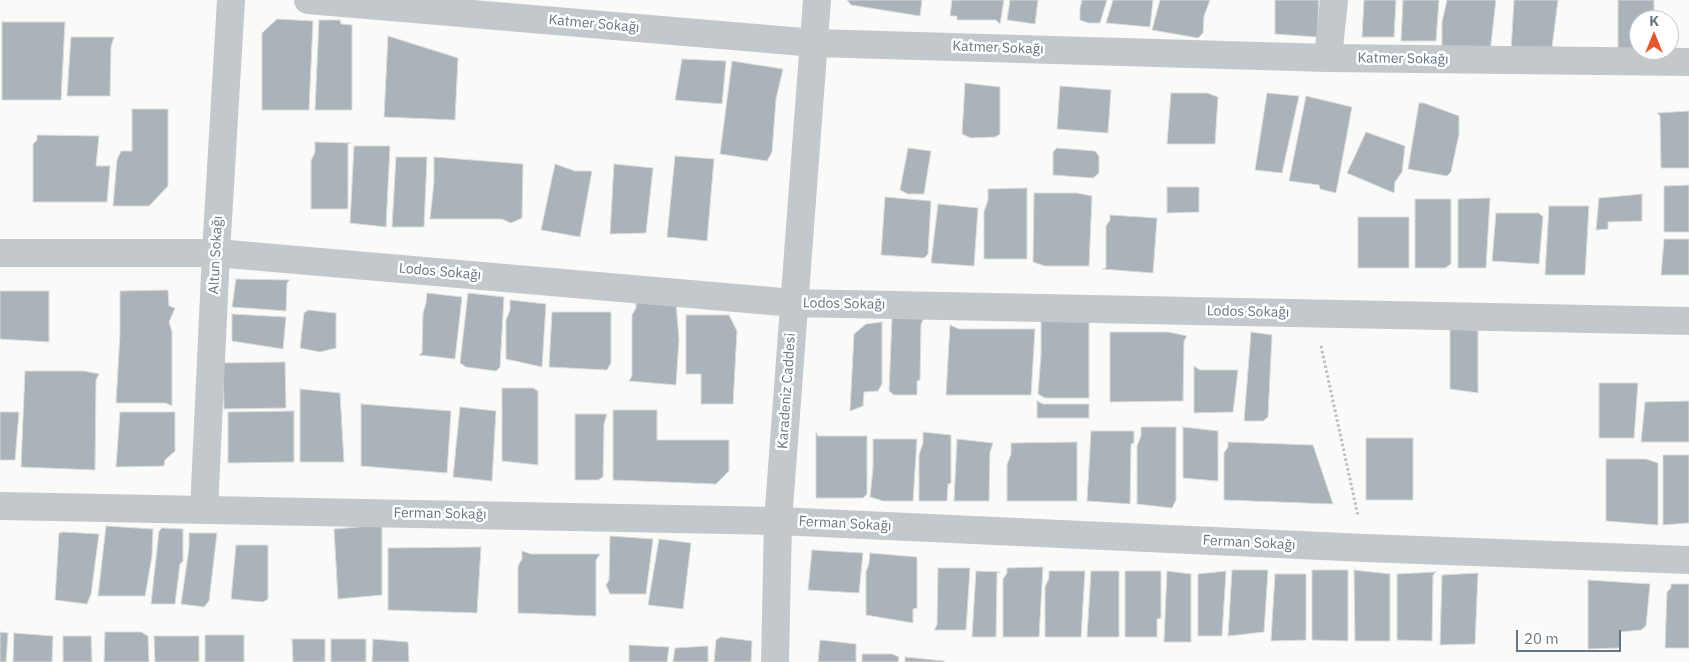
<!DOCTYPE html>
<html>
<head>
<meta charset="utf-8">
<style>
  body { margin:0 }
  #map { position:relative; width:1689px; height:662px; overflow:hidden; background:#fafaf8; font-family:"IBM Plex Sans",sans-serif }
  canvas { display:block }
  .north { position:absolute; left:1629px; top:10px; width:50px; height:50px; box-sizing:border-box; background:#fff; border:1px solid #c1c8cd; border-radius:50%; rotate:0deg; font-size:14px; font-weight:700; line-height:20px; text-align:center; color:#657683 }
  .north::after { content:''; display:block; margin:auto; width:18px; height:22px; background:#e4572e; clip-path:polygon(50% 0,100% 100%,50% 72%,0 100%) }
  .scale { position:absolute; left:1516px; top:630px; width:105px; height:22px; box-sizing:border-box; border:2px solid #657683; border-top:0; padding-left:6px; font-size:15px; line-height:18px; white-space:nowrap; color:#657683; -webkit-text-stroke:4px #fff; paint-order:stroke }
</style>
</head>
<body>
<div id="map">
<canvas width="1689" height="662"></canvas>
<div class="north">K</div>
<div class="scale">20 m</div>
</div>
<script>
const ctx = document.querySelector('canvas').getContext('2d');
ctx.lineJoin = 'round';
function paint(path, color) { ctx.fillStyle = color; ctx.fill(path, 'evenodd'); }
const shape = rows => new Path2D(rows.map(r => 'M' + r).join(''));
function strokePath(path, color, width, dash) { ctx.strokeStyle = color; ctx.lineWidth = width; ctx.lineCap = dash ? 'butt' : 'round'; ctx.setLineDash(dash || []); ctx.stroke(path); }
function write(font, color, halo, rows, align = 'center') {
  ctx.font = font + ' "IBM Plex Sans",sans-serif'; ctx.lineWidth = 5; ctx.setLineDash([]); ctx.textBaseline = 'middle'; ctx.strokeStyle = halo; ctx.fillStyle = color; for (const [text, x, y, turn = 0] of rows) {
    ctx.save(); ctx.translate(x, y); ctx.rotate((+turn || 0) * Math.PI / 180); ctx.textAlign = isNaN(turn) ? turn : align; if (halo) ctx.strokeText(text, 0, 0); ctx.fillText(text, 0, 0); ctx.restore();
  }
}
const building = shape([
  [847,0,922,0,920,16,851,5,847,0],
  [952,0,1004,0,1000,24,996,20,957,20,957,16,950,16,952,0],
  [1010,0,1038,0,1035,24,1007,20,1010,0],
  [1082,0,1107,0,1100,23,1089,23,1080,20,1080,8,1082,0],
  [1113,0,1153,0,1150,27,1106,23,1113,0],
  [1160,0,1210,0,1204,16,1203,33,1198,38,1152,30,1160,0],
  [1275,0,1319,0,1317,37,1275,34,1275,0],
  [1364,0,1396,0,1394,37,1362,37,1364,0],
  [1403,0,1439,0,1436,41,1401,41,1403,0],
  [1447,0,1496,0,1490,52,1442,48,1442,22,1447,0],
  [1514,0,1558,0,1551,55,1511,51,1514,0],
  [1618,0,1654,0,1654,20,1639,20,1639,50,1618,51,1618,0],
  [277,19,313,21,309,110,262,110,262,33,277,19],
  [319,20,340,20,341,24,352,25,352,110,315,110,319,20],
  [2,22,65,22,61,100,2,100,2,22],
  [388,36,458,58,455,120,384,117,388,36],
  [71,37,114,37,111,47,110,96,67,96,71,37],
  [682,59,726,61,722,104,675,100,682,59],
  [732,61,783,69,776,99,772,152,767,161,720,154,732,61],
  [965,83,1000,87,1000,134,995,137,971,138,962,134,965,83],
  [1060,86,1111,90,1108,133,1057,129,1060,86],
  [1171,93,1207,93,1218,97,1215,144,1167,144,1171,93],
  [1267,93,1299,96,1282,173,1255,170,1267,93],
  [1306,96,1352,107,1336,193,1320,189,1319,185,1289,181,1306,96],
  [1419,103,1424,103,1459,116,1459,134,1451,172,1447,176,1408,169,1419,103],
  [132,109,168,109,168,186,149,206,113,206,117,160,121,151,132,151,132,109],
  [1689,111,1689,168,1661,168,1660,116,1657,113,1689,111],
  [1366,132,1405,146,1402,172,1395,182,1394,193,1347,173,1366,132],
  [37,135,99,136,96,166,110,166,107,202,33,202,33,144,37,140,37,135],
  [315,142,351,143,348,144,348,209,311,209,311,161,315,152,315,142],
  [354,146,390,146,386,227,350,223,354,146],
  [908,148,931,151,924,194,908,194,900,190,908,148],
  [1057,148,1095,151,1099,156,1099,173,1093,178,1053,175,1053,152,1057,148],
  [675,156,714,159,707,241,667,237,675,156],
  [396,157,427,157,424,227,392,227,396,157],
  [434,157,523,164,522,218,511,223,502,219,430,219,434,182,434,157],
  [555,164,575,171,592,171,580,237,541,230,555,164],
  [614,164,653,168,646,233,610,234,614,164],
  [1689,185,1689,232,1664,232,1664,186,1689,185],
  [1167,187,1199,187,1199,212,1167,213,1167,187],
  [1027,188,1027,259,984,259,984,212,988,200,988,189,1027,188],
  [1034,193,1077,193,1092,196,1089,266,1045,266,1033,262,1034,193],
  [1642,194,1642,221,1608,222,1608,229,1596,230,1599,198,1642,194],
  [885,197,931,201,928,254,924,258,881,255,885,197],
  [1490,198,1486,268,1458,268,1458,199,1490,198],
  [1415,199,1451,199,1451,264,1445,268,1415,268,1415,199],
  [938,204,978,208,974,266,931,263,938,204],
  [1549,206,1589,206,1585,275,1545,275,1549,206],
  [1496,213,1539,213,1543,217,1539,264,1492,261,1496,213],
  [1110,215,1157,218,1153,273,1102,269,1106,268,1106,226,1110,220,1110,215],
  [1358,217,1409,217,1409,268,1358,268,1358,217],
  [1664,239,1689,239,1689,275,1661,275,1664,239],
  [236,279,290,280,287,283,286,311,232,307,236,279],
  [168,290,169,306,175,308,169,322,172,332,172,406,166,403,116,403,120,334,120,291,168,290],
  [0,291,49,291,49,342,0,339,0,291],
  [427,293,462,297,455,359,419,355,422,353,423,313,426,303,427,293],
  [468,293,504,297,500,367,496,371,466,367,460,363,468,293],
  [510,300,546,304,542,367,506,359,506,320,510,310,510,300],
  [636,300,676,303,679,339,676,385,629,381,632,376,632,315,636,308,636,300],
  [308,310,336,313,336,348,320,352,300,348,304,313,308,310],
  [552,312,611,312,611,363,607,370,549,367,552,312],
  [232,314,286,317,283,349,232,341,232,314],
  [686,315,729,315,737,331,733,404,701,404,701,374,686,374,686,315],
  [892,318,924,318,921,324,920,380,917,381,917,395,894,395,889,391,892,318],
  [1041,321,1089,321,1089,398,1045,398,1038,394,1041,355,1041,321],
  [882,322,882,384,878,391,864,392,863,406,850,411,854,334,866,324,882,322],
  [950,325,959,329,1035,329,1031,395,946,395,950,325],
  [1450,327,1478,331,1478,393,1450,389,1450,327],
  [1110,332,1168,332,1187,336,1184,341,1183,401,1110,402,1110,332],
  [1251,332,1272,335,1268,417,1263,421,1244,421,1251,332],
  [285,362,286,408,224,409,223,363,285,362],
  [1194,366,1200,370,1238,370,1233,412,1194,413,1194,366],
  [25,371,84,371,99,374,96,380,95,470,21,467,25,371],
  [1599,383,1638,383,1634,438,1599,438,1599,383],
  [502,388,533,388,538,391,538,465,502,461,502,388],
  [300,389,340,393,344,462,300,462,300,389],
  [1037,401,1043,404,1089,404,1089,418,1037,418,1037,401],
  [1689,401,1689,442,1641,442,1645,402,1689,401],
  [361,404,451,411,447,473,361,466,361,404],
  [460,407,496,411,492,481,453,477,460,407],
  [613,410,657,410,657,440,729,440,729,471,716,484,613,480,613,410],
  [294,411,294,462,228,463,228,412,294,411],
  [0,412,19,412,15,460,0,460,0,412],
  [120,412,175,412,175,451,165,460,164,466,116,467,120,412],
  [575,414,607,414,604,424,603,477,598,480,575,480,575,414],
  [1141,427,1176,427,1176,500,1172,508,1137,504,1137,446,1141,436,1141,427],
  [1183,427,1218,431,1218,481,1183,478,1183,427],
  [1091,431,1134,431,1134,443,1131,444,1130,504,1087,501,1091,431],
  [816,432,818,436,867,436,867,494,863,498,816,498,816,432],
  [923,432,951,435,951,483,948,484,947,501,919,501,919,455,923,443,923,432],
  [1366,438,1413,438,1413,500,1366,500,1366,438],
  [873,439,917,439,913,501,883,501,870,497,873,468,873,439],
  [957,439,993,443,990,452,989,501,954,501,957,439],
  [1077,442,1077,501,1007,501,1007,465,1011,454,1011,443,1077,442],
  [1228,442,1313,445,1333,504,1224,500,1224,453,1228,447,1228,442],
  [1663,455,1689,455,1689,523,1663,525,1663,455],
  [1606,459,1646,459,1658,463,1658,525,1606,521,1606,459],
  [382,525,382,595,338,599,334,529,382,525],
  [106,526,153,529,152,556,145,596,98,596,106,526],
  [162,528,183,529,183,561,180,564,175,604,151,604,159,531,162,528],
  [63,532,99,534,91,594,87,604,55,600,59,533,63,532],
  [189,533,217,533,209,601,204,607,181,604,189,548,189,533],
  [610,536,653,539,646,594,610,594,606,585,609,580,610,536],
  [659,539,691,543,683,609,648,605,659,539],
  [236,545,268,545,268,599,263,602,231,599,236,545],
  [481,547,477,613,388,610,388,548,481,547],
  [812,550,863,553,859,593,808,590,812,550],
  [522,551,531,554,600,554,596,560,596,616,518,613,518,566,522,559,522,551],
  [870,553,917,557,917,608,913,609,913,623,866,615,866,572,869,563,870,553],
  [1043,567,1039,637,1003,637,1003,579,1007,573,1007,568,1043,567],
  [938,568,970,568,966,630,934,630,937,625,938,568],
  [1232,570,1268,570,1264,632,1228,636,1232,570],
  [1312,570,1348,570,1348,641,1312,640,1312,570],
  [1354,570,1390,574,1390,641,1355,641,1354,570],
  [976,571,1000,572,997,573,996,637,972,637,976,571],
  [1049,571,1085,571,1081,637,1045,637,1045,587,1049,578,1049,571],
  [1091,571,1119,571,1119,637,1087,637,1091,571],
  [1125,571,1161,571,1161,618,1157,619,1157,637,1125,637,1125,571],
  [1167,571,1191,574,1191,642,1164,642,1167,571],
  [1226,571,1222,636,1198,636,1198,574,1226,571],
  [1436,572,1433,575,1432,641,1397,640,1397,574,1436,572],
  [1478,573,1475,644,1440,645,1442,575,1478,573],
  [1275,574,1306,574,1306,640,1271,641,1275,574],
  [1588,580,1650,584,1646,626,1641,630,1620,632,1620,648,1588,649,1588,580],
  [1671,584,1689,584,1689,648,1665,648,1667,592,1671,588,1671,584],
  [0,632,8,633,6,662,0,662,0,632],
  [105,632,141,632,148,636,149,662,104,662,105,632],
  [14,633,53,636,52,662,13,662,14,633],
  [205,635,244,635,244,662,205,662,205,635],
  [63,636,91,636,92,662,63,662,63,636],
  [154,636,199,636,199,662,155,662,154,636],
  [721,637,752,641,751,662,714,662,716,640,721,637],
  [292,639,325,639,325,662,293,662,292,639],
  [331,639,366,639,366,662,331,662,331,639],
  [373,639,408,642,409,662,372,662,373,639],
  [820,640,856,644,856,662,818,662,820,640],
  [629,645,669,647,667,662,629,662,629,645],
  [708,646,708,662,673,662,675,648,708,646],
  [862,654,892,654,899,657,898,662,862,662,862,654],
  [905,657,944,661,944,662,905,662,905,657]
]);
const path = shape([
  [1321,346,1358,516]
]);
const street = shape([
  [308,0,815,43,1328,58,1689,62],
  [1328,58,1334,0],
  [0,253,216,253,794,303,1689,321],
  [0,506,778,521,1365,548,1689,560],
  [204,510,216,253,231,0],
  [775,662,778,521,817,0]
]);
const streetNames = [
  ["Katmer Sokağı",594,24,5],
  ["Katmer Sokağı",998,48,2],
  ["Katmer Sokağı",1403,59,1],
  ["Altun Sokağı",216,255,-87],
  ["Lodos Sokağı",440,272,5],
  ["Lodos Sokağı",844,304,1],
  ["Lodos Sokağı",1248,312,1],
  ["Karadeniz Caddesi",787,391,-86],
  ["Ferman Sokağı",440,514,1],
  ["Ferman Sokağı",845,524,3],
  ["Ferman Sokağı",1249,543,3]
];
paint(building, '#aab3b9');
strokePath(building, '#dcdcda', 1);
strokePath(path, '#bbbfc2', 3, [2.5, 2.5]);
strokePath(street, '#c3c8cc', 28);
write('14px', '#657683', '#fff', streetNames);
</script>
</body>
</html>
